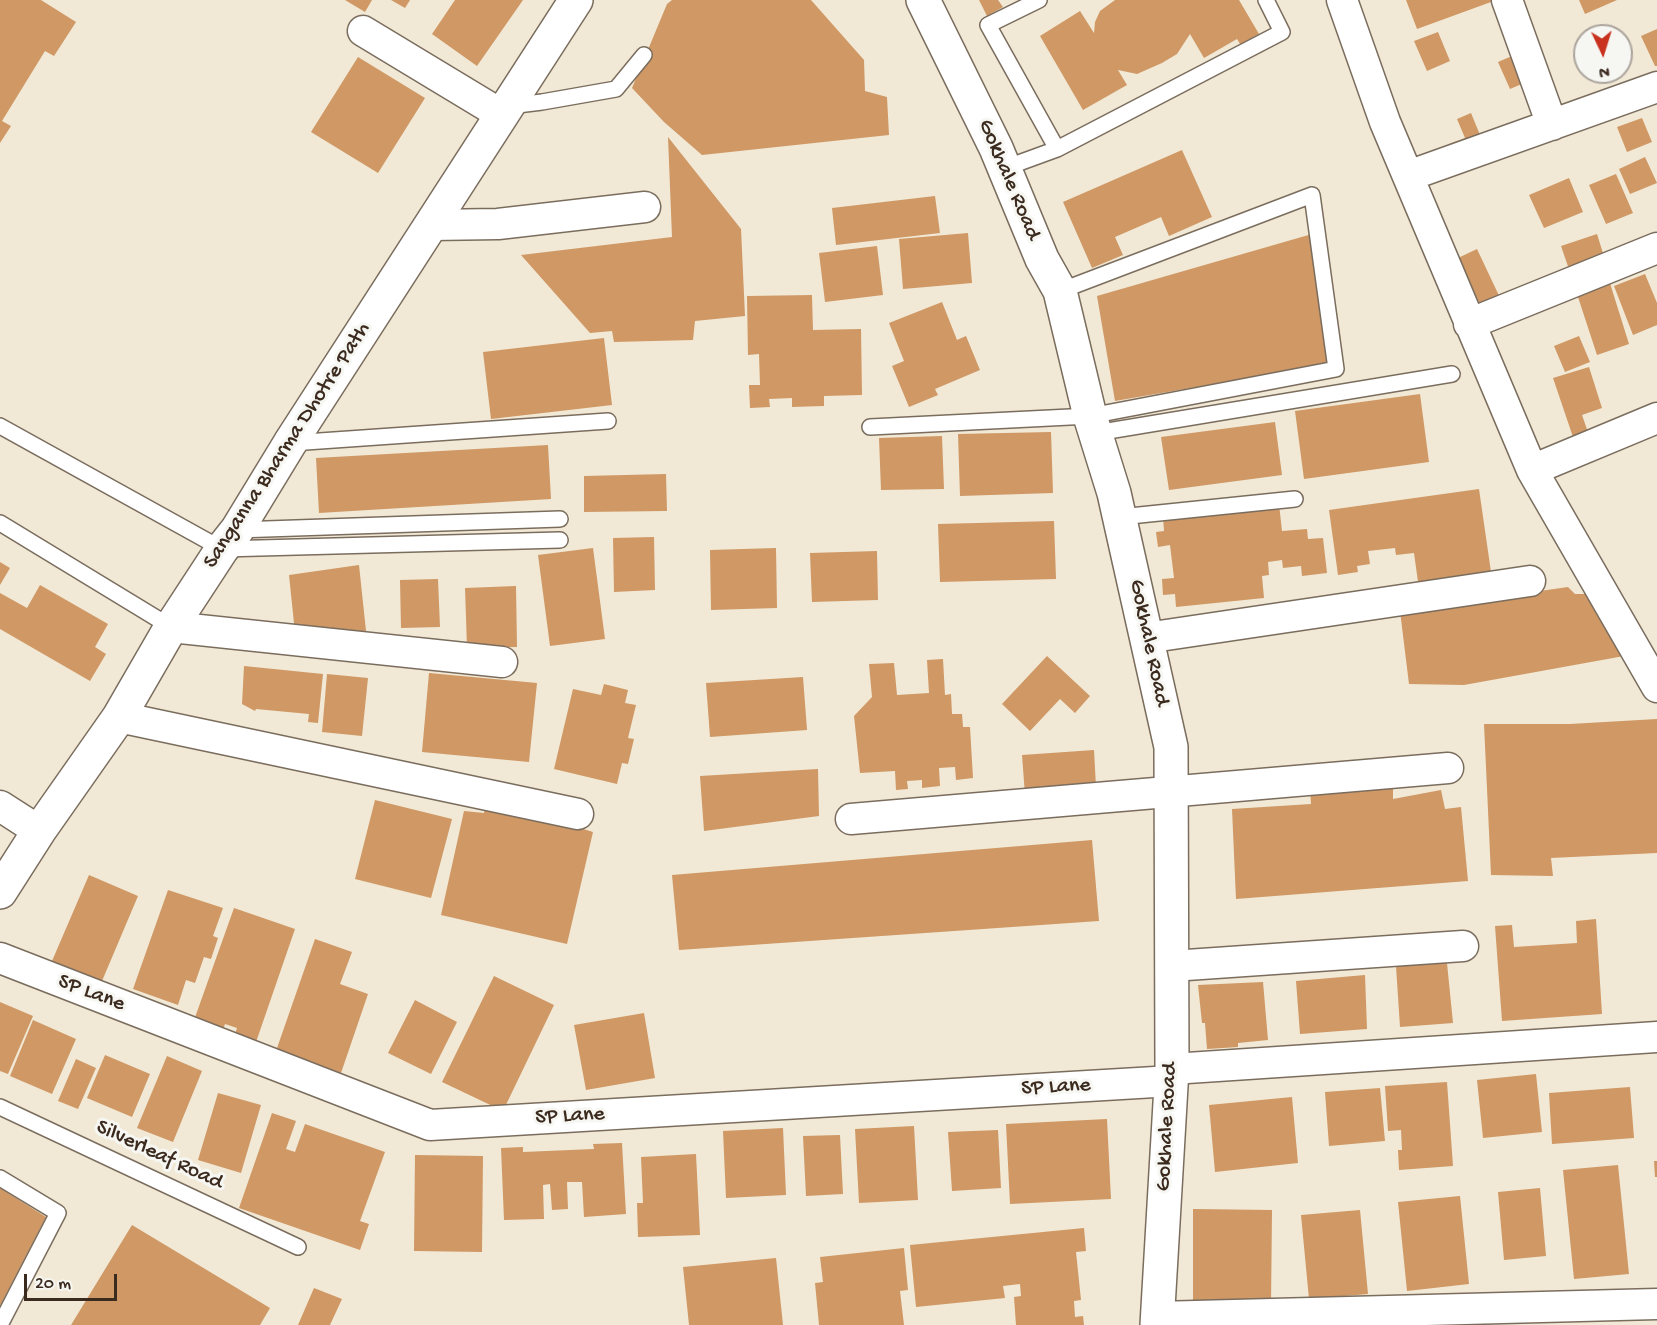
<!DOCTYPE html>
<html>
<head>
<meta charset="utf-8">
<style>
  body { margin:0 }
  #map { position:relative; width:1657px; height:1325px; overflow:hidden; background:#f1e9d5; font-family:"Gochi Hand",sans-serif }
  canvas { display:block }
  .north { position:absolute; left:1573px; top:24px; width:60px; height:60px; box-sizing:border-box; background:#f6f6f2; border:2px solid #aba49d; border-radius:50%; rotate:176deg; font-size:16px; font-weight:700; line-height:24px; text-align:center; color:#3b2a1e }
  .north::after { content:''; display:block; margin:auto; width:21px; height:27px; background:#c8321e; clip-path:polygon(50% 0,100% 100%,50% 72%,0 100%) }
  .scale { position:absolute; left:24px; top:1274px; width:93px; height:27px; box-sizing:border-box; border:3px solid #3b2a1e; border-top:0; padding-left:8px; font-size:18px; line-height:21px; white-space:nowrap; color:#3b2a1e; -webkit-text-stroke:4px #f6f6f2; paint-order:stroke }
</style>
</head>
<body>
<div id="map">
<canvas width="1657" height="1325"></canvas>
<div class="north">N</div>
<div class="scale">20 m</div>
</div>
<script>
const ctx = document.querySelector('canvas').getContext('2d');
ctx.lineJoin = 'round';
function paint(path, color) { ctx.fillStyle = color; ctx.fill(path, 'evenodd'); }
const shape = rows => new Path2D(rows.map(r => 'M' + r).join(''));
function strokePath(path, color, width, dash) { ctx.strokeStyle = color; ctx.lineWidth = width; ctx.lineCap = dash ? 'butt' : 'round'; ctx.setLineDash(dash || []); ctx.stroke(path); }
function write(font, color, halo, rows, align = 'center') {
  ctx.font = font + ' "Gochi Hand",sans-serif'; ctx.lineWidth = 6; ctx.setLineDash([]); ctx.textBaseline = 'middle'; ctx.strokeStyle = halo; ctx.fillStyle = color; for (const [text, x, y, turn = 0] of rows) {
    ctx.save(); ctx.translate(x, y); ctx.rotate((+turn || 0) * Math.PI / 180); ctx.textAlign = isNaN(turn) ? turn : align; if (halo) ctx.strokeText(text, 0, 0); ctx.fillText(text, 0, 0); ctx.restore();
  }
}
const building = shape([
  [0,0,41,0,76,22,54,56,45,51,2,121,11,126,0,143],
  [345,0,372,0,365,12],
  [391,0,410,0,405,8],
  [455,0,523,0,477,66,432,34],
  [672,0,811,0,864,60,865,91,887,97,889,135,702,155,664,122,632,88,667,4],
  [979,0,998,0,1003,7,987,16],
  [1115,0,1239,0,1259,34,1240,44,1237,39,1204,58,1190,34,1177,54,1162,63,1137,74,1118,70,1127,85,1083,110,1040,36,1080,11,1094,33,1095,22,1100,11],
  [1406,0,1491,0,1491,2,1417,29],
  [1579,0,1617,0,1585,14],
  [1657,29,1657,66,1655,66,1641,36],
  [1438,32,1450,61,1427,71,1414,41],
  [1519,53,1531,80,1510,89,1498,62],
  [358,57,425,98,378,173,311,132],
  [1471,113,1485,147,1454,157,1449,144,1465,138,1457,119],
  [1642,118,1652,142,1627,152,1617,127],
  [668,137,741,229,745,316,695,321,693,340,614,342,612,331,590,333,521,255,672,237],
  [1182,150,1212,217,1169,236,1161,217,1115,237,1123,255,1092,268,1063,202],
  [1645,157,1657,183,1630,194,1619,169],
  [1616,174,1633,213,1606,224,1589,185],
  [1569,178,1583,212,1544,228,1529,195],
  [935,196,940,233,836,245,832,208],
  [968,233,972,283,903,289,899,239],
  [1312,234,1330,364,1115,401,1097,296],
  [1597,234,1607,266,1572,278,1561,246],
  [877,246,883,295,825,302,819,253],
  [1477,249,1502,302,1483,311,1458,258],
  [1645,274,1657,303,1657,325,1633,335,1614,286],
  [1609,280,1629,344,1597,355,1576,291],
  [812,295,813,330,861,329,862,395,824,396,824,406,792,407,792,398,769,399,770,407,750,408,749,385,760,385,759,354,748,355,747,296],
  [942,302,957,340,966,336,980,370,935,389,938,395,909,407,892,366,904,361,889,323],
  [1579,336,1590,362,1565,372,1554,346],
  [604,338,612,405,491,419,483,352],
  [1589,367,1602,408,1582,415,1589,435,1574,440,1553,378],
  [1420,394,1429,462,1304,479,1295,411],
  [1275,422,1282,475,1169,490,1161,437],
  [1051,432,1053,493,960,496,958,434],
  [942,436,944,489,881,490,879,438],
  [548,445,551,499,319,513,316,458],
  [666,474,667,511,584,512,584,476],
  [1479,489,1491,572,1418,582,1414,553,1396,555,1395,548,1368,551,1370,564,1357,566,1358,572,1338,575,1329,510],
  [1279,504,1282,531,1307,529,1308,539,1323,538,1327,573,1302,576,1301,566,1283,568,1282,560,1268,562,1269,575,1262,576,1264,598,1176,607,1175,594,1163,595,1162,579,1174,578,1170,545,1158,547,1156,532,1164,531,1163,517],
  [1054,521,1056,579,940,582,938,524],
  [654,537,655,590,614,592,613,538],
  [593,548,605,639,550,646,538,555],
  [776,548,777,608,711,610,710,550],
  [877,551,878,600,812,602,810,553],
  [0,562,10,568,0,585],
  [359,565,366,631,312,640,295,633,289,575],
  [438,579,440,627,401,628,400,580],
  [40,585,108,624,95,647,106,654,90,681,0,629,0,593,27,608],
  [516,586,517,647,467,648,465,588],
  [1568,587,1575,594,1601,594,1624,656,1464,685,1409,684,1400,611],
  [1047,656,1090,696,1075,713,1060,699,1030,731,1002,704],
  [943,659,945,695,951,694,952,714,962,714,963,727,970,727,973,778,956,780,955,767,939,768,940,786,922,788,922,780,907,781,908,789,896,790,895,771,860,773,854,716,872,697,869,664,894,663,897,695,929,693,927,660],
  [244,666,323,674,318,723,308,722,309,714,256,709,255,711,242,704],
  [429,673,537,683,529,762,422,752],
  [327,674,368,678,362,736,322,732],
  [803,677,807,730,710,737,706,683],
  [604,684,628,690,625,703,636,705,628,738,634,739,628,764,622,763,617,784,554,769,573,689,601,695],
  [1657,719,1657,853,1551,858,1553,876,1491,875,1484,724,1570,724],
  [1094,750,1096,787,1025,795,1022,755],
  [818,769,819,816,704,831,700,776],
  [1393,781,1393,799,1441,790,1445,809,1461,807,1468,881,1236,899,1232,809,1311,804,1310,788],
  [486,799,593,832,567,944,441,915,464,811,484,813],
  [375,800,452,819,431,898,355,879],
  [1092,840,1099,921,679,950,672,875],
  [89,875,138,896,102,981,52,961],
  [168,890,223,908,213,936,218,938,211,959,204,957,195,983,186,980,178,1005,133,989],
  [234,908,295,929,255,1045,234,1037,237,1028,225,1024,222,1033,193,1023],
  [1596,919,1602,1014,1502,1021,1495,926,1512,925,1514,947,1577,943,1576,921],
  [315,939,352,952,340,984,368,994,341,1073,276,1051],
  [1447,963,1453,1023,1400,1027,1396,966],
  [1365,975,1367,1029,1300,1034,1296,981],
  [494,976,554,1005,503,1111,442,1082],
  [1263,982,1268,1040,1238,1043,1238,1047,1207,1049,1205,1023,1202,1023,1198,985],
  [415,1000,457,1022,431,1074,388,1053],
  [0,1002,33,1016,8,1074,0,1071],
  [644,1013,655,1078,586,1090,574,1025],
  [33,1020,76,1039,52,1094,10,1076],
  [105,1055,150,1074,132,1117,87,1098],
  [167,1056,202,1071,173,1142,137,1128],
  [76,1059,96,1068,78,1109,58,1101],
  [1536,1074,1542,1132,1483,1138,1477,1080],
  [1447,1082,1453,1166,1399,1170,1398,1150,1402,1150,1401,1130,1388,1131,1385,1086],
  [1630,1087,1634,1138,1552,1144,1549,1093],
  [1380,1088,1385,1141,1329,1146,1325,1092],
  [218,1093,261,1105,241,1173,198,1160],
  [1292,1097,1298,1163,1215,1172,1209,1105],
  [272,1113,296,1121,286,1149,295,1152,305,1124,385,1152,360,1221,369,1224,360,1250,239,1208],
  [1107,1119,1111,1199,1010,1204,1006,1124],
  [914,1126,918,1200,859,1203,855,1129],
  [783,1128,786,1195,726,1198,723,1131],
  [998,1130,1001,1188,952,1191,948,1132],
  [840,1135,843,1194,806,1196,803,1136],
  [622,1143,626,1214,584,1217,582,1182,567,1182,568,1209,552,1210,550,1184,543,1185,544,1219,504,1220,501,1148,523,1147,523,1152,594,1149,593,1144],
  [696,1154,700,1235,638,1237,637,1203,643,1203,641,1157],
  [415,1155,483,1156,482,1252,414,1251],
  [1654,1161,1657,1161,1657,1177,1655,1177],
  [1618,1165,1629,1274,1574,1279,1563,1170],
  [0,1188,46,1217,0,1306],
  [1540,1188,1546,1256,1504,1260,1498,1192],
  [1460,1196,1469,1284,1407,1291,1398,1202],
  [1193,1209,1272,1210,1271,1306,1193,1306],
  [1360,1210,1368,1294,1309,1299,1301,1215],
  [132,1225,270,1308,260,1325,71,1325],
  [1084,1228,1086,1251,1076,1252,1081,1300,1074,1301,1075,1317,1083,1316,1084,1325,1016,1325,1014,1297,1021,1296,1020,1284,1003,1286,1005,1298,916,1307,910,1245],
  [904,1248,908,1290,900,1291,904,1325,819,1325,815,1283,823,1282,820,1257],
  [776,1258,783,1325,689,1325,683,1267],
  [314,1288,342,1299,330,1325,298,1325]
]);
const service = shape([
  [1039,0,988,25,1057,149],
  [509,106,542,102,616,89,644,55],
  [1005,168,1057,149,1282,32,1266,0],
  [0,426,222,549,560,540],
  [870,427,1090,416,1336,369,1312,195,1060,291],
  [1096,433,1452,374],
  [291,443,608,421],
  [1120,517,1295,499],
  [0,523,171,627],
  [237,530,560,519],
  [0,1107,298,1247],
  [0,1178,58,1213,0,1325]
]);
const minor = shape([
  [1342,0,1385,122,1532,470,1657,687],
  [1507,0,1552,125],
  [363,31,502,115],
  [1408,176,1657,87],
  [431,225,498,224,645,207],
  [1469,324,1657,248],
  [1532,470,1657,418],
  [171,627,502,662],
  [1146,638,1530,581],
  [119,717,578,814],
  [0,806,39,831],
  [851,819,1448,768],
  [0,958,430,1125,1172,1081],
  [1172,966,1463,946],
  [1172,1069,1657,1037],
  [1157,1317,1657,1304]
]);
const tertiary = shape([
  [923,0,996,148,1042,259,1060,291,1090,416,1114,493,1171,747,1172,1069,1157,1325],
  [0,892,39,831,119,717,171,627,222,549,237,530,290,443,576,0]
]);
const streetNames = [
  ["Gokhale Road",1008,180,67],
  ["Sanganna Bharma Dhotre Path",288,446,-57],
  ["Gokhale Road",1148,643,78],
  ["SP Lane",91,994,21],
  ["SP Lane",1056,1088,-3],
  ["SP Lane",570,1117,-3],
  ["Gokhale Road",1168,1127,-87],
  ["Silverleaf Road",159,1156,25]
];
paint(building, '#cf9865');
strokePath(service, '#7b6d5e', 18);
strokePath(minor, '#7b6d5e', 33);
strokePath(tertiary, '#7b6d5e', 36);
strokePath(service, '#fff', 15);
strokePath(minor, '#fff', 30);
strokePath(tertiary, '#fff', 33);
write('22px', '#3b2a1e', '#f6f6f2', streetNames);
</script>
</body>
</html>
